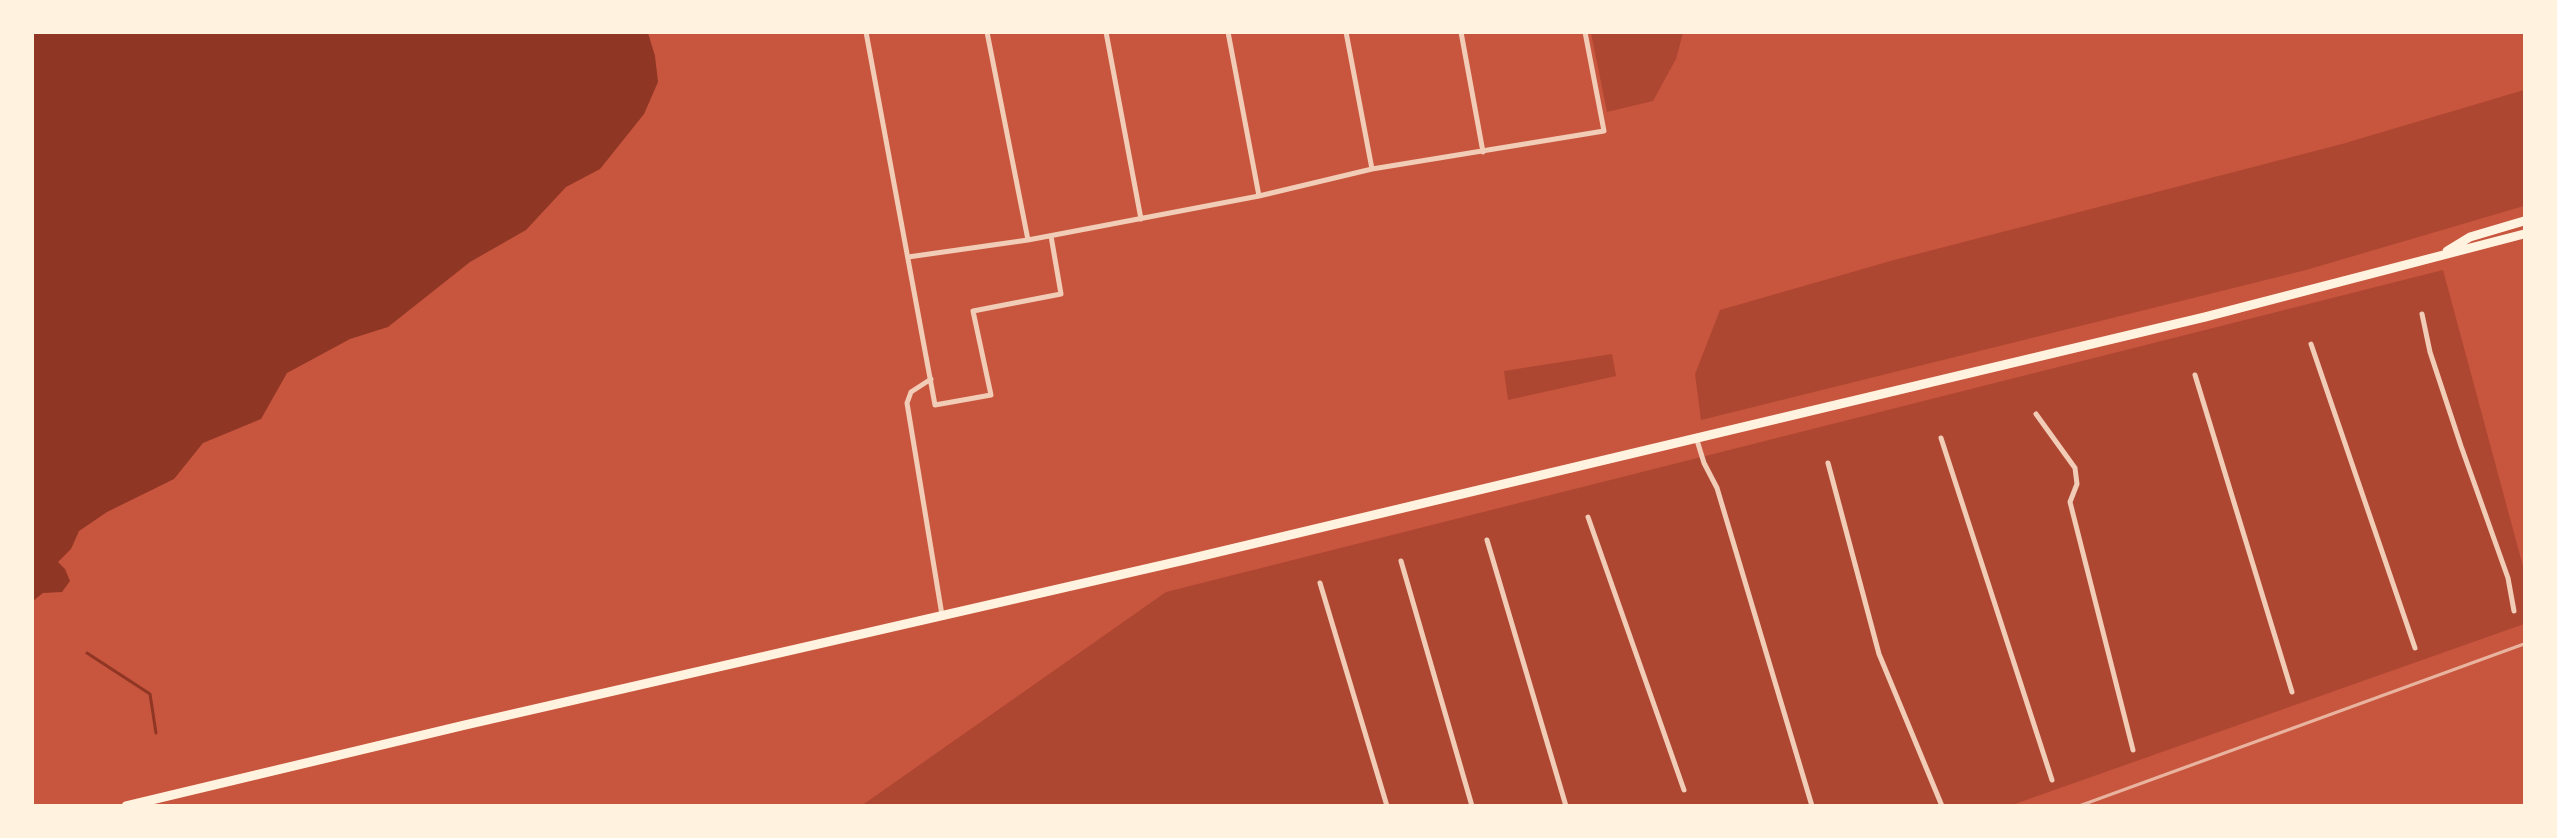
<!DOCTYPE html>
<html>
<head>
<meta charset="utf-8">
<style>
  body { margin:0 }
  #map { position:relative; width:2557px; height:838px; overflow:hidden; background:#c8553d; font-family:"DM Sans",sans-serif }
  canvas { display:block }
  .frame { position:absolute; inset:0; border:34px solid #fff3e0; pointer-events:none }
</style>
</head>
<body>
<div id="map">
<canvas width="2557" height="838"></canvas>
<div class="frame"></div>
</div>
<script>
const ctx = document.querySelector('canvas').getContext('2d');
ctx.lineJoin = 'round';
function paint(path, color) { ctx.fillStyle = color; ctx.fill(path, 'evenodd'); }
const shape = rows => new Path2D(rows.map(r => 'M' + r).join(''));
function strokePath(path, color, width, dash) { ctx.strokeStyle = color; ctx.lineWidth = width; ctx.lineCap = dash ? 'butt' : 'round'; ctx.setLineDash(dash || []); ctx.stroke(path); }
const green = shape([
  [1591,33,1683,33,1676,59,1653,101,1607,112],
  [2524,90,2524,206,2306,270,1701,420,1695,374,1720,310,1894,260,2342,144],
  [2443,270,2524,570,2524,624,2012,805,861,806,1166,592],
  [1612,354,1616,376,1508,400,1504,371]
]);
const water = shape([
  [33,32,648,33,655,56,658,82,644,114,600,169,566,187,526,230,470,262,388,327,350,339,287,373,261,419,203,443,174,479,107,512,79,531,71,549,58,562,65,569,70,581,62,592,43,593,33,601]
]);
const stream = shape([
  [87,653,150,694,156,733]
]);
const minor = shape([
  [866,32,935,405,991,395,973,311,1061,294,1051,236],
  [987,32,1028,240],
  [1106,32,1141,219],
  [1228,32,1259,196],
  [1346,32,1372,169],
  [1461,32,1483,152],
  [908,257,1028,240,1259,196,1372,169,1604,131,1585,32],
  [2422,314,2430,352,2461,446,2508,578,2514,611],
  [2311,344,2415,648],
  [2195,375,2292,692],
  [931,379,911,392,907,403,942,615],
  [2036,414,2075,468,2077,484,2070,502,2133,750],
  [1696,437,1704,463,1717,488,1812,806],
  [1941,438,2052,780],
  [1828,463,1879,654,1942,806],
  [1588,517,1684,790],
  [1487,540,1566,806],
  [1401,561,1472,806],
  [1320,583,1387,806]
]);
const primary = shape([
  [2447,251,2470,237,2524,221],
  [126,806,465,725,1189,559,2205,317,2524,234]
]);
const rail = shape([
  [2079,806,2524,644]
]);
paint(green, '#ae4732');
paint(water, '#8f3625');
strokePath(stream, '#8f3625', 3);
strokePath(minor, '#f1ccb7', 5);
strokePath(primary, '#fff3e0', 9);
strokePath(rail, '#e9b49f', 3);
</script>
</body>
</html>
